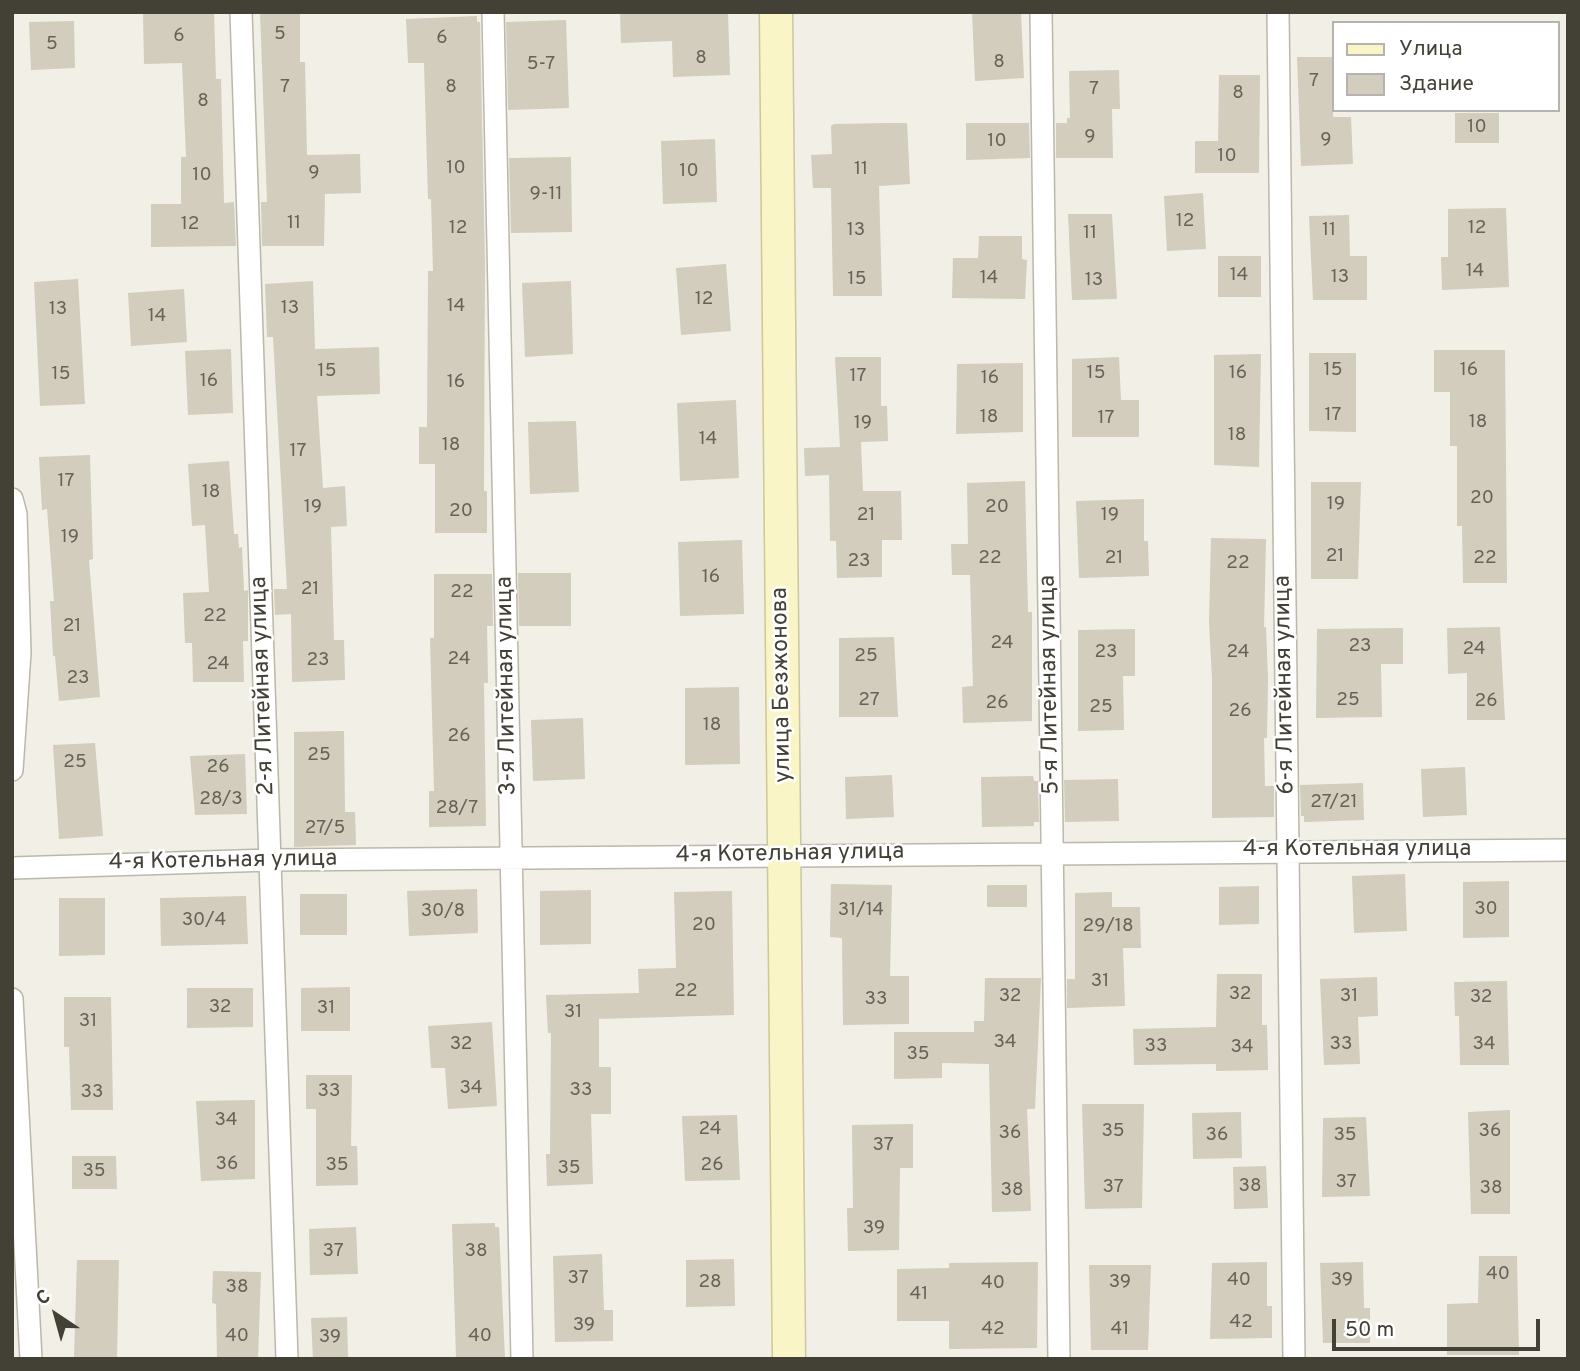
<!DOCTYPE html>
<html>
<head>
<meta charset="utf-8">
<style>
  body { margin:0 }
  #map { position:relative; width:1580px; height:1371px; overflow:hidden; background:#f1efe6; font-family:Overpass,sans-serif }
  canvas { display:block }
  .frame { position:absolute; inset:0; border:14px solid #434036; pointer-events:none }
  .legend { position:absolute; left:1332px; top:21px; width:228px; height:91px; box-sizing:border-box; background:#fff; border:2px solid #b4b3af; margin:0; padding:9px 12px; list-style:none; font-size:21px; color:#434036 }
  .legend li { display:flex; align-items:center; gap:14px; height:35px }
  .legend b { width:35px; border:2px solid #b4b3af }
  .north { position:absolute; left:21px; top:1280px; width:70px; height:70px; -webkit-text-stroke:5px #fff; paint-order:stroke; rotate:324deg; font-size:19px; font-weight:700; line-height:28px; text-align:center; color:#434036 }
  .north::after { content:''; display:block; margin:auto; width:24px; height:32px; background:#434036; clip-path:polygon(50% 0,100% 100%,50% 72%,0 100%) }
  .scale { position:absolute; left:1332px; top:1319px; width:208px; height:32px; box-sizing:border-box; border:4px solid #434036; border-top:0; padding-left:9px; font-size:21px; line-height:24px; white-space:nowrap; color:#434036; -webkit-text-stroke:5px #fff; paint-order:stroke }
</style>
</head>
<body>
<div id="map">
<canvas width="1580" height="1371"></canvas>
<div class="frame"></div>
<ul class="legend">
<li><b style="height:9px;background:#f9f5c7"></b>Улица</li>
<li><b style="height:19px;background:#d2cdbc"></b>Здание</li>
</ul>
<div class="north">С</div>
<div class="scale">50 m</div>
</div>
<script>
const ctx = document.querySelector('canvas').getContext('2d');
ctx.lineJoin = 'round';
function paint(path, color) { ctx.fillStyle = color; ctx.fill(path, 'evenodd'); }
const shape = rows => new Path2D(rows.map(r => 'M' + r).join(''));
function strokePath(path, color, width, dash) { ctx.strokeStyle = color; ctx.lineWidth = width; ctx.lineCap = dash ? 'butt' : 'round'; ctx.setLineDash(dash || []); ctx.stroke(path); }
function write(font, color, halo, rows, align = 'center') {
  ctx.font = font + ' Overpass,sans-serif'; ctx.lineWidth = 5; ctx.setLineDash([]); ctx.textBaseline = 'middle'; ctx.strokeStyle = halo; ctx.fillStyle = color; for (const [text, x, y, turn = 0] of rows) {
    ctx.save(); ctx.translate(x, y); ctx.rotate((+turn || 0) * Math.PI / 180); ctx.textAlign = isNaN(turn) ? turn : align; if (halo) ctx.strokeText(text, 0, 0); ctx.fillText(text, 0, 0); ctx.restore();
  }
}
const building = shape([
  [143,12,214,12,216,79,221,79,224,203,234,202,236,246,151,247,151,204,181,204,181,157,186,157,182,63,144,64],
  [260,12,300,12,300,62,305,62,307,155,360,154,361,193,325,194,324,246,262,246,261,202,267,202],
  [620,12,728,12,730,75,673,77,672,41,621,43],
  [972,12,1021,12,1024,78,975,81],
  [477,16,477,22,480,22,485,262,484,491,487,491,487,533,435,533,435,464,419,464,419,427,427,427,428,271,433,271,431,199,428,199,424,63,408,63,406,19],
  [566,20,569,108,508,110,506,22],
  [74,21,75,68,31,70,29,22],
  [1297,57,1333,57,1333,117,1351,117,1353,164,1301,166],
  [1119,70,1120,109,1112,109,1113,158,1056,158,1056,123,1067,123,1067,118,1070,118,1069,71],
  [1219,75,1260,75,1259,173,1195,173,1195,141,1218,141],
  [1455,113,1499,113,1499,143,1455,143],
  [891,123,907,123,910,184,879,186,882,296,833,296,831,188,813,188,811,155,832,154,831,126,834,124],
  [966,123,1029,123,1030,158,966,160],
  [715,139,717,202,663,204,661,141],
  [571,157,572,232,511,233,509,158],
  [1203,193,1206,249,1167,251,1164,196],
  [1506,208,1509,287,1442,290,1441,257,1448,257,1448,209],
  [1068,214,1112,214,1117,299,1072,300],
  [1349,215,1350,256,1367,256,1367,300,1313,300,1309,216],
  [979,236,1022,236,1022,259,1027,260,1025,299,952,298,953,258,978,258],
  [1218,256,1261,256,1261,297,1218,297],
  [726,264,731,331,681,335,676,268],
  [78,279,85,404,40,406,34,282],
  [313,281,315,349,379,347,380,394,317,396,323,488,345,486,347,526,331,527,334,640,344,640,345,680,292,682,291,614,275,615,274,589,287,589,273,337,267,337,265,284],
  [571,281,573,354,525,357,522,283],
  [184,289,187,342,131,346,128,293],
  [231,349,233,413,188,415,185,351],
  [1434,350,1505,350,1507,583,1463,583,1462,526,1457,526,1457,446,1450,446,1450,392,1434,392],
  [1309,353,1356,353,1356,432,1309,431],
  [1261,354,1259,467,1214,465,1214,355],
  [835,357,881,357,881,406,887,406,888,441,861,442,863,491,901,491,902,540,882,540,882,577,837,578,836,541,830,541,829,475,805,476,804,448,840,447],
  [1119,357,1121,400,1139,400,1139,437,1072,437,1072,359],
  [1023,363,1023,432,956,434,957,364],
  [736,400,739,478,680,481,677,403],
  [576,421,579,492,530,494,528,422],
  [90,455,93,559,89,560,100,697,59,701,55,656,53,656,50,601,54,601,47,509,42,510,39,457],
  [229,461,234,534,238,534,239,548,242,547,244,591,248,590,248,641,243,641,244,682,193,682,192,643,185,643,183,593,209,592,205,525,192,526,188,464],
  [1025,481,1028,612,1032,612,1032,721,963,723,962,687,973,686,970,575,952,575,951,544,968,544,967,483],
  [1311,482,1361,482,1358,579,1311,579],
  [1144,499,1144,541,1148,541,1149,576,1079,578,1076,501],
  [1211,538,1266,539,1264,627,1266,627,1268,679,1267,738,1264,738,1265,786,1274,786,1274,817,1212,818,1212,679,1209,622],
  [742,540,744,614,680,616,678,542],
  [518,573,571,573,571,626,519,626],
  [434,574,492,574,493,626,487,626,488,683,484,683,486,826,429,827,429,791,434,791,430,638,434,638],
  [1500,627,1505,720,1467,720,1467,673,1448,674,1447,628],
  [1403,628,1403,664,1381,664,1382,717,1316,718,1317,629],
  [1135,629,1135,676,1123,676,1124,730,1078,731,1078,630],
  [894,637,898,717,839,717,839,638],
  [739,687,740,764,685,765,685,688],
  [583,718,585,779,533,781,531,720],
  [344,731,345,812,355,812,356,845,294,847,294,732],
  [95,743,103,836,59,839,53,745],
  [245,754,247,814,195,815,190,756],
  [1465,767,1467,815,1423,817,1421,769],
  [892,775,894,817,846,819,845,777],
  [1033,776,1034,781,1038,781,1039,822,1034,822,1034,826,982,827,981,777],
  [1118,779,1119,821,1065,822,1064,780],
  [1363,783,1364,820,1304,822,1304,816,1301,816,1300,785],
  [1405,874,1407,931,1354,933,1352,876],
  [1509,881,1509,937,1463,938,1463,882],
  [831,884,892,885,890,976,909,976,909,1024,843,1025,842,938,830,937],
  [987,885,1027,885,1027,907,987,907],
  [1259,886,1259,924,1219,925,1219,887],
  [477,889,478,933,409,936,407,891],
  [591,890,591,944,540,945,540,891],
  [732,891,734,1015,599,1019,599,1067,611,1067,611,1114,591,1114,593,1184,547,1186,546,1154,550,1154,551,1033,548,1033,546,995,639,993,638,969,676,968,674,892],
  [1112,892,1112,907,1140,907,1141,948,1123,948,1125,1006,1067,1008,1067,979,1075,979,1075,893],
  [300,894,347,894,347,935,300,935],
  [246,896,248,944,161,946,160,898],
  [59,898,105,898,105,955,59,956],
  [1217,974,1262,974,1262,1025,1267,1025,1268,1070,1216,1071,1216,1064,1134,1065,1133,1029,1216,1027],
  [1377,977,1378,1016,1358,1017,1360,1064,1324,1065,1320,979],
  [985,978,1041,978,1035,1109,1027,1109,1031,1211,992,1212,989,1064,942,1063,942,1078,894,1079,894,1032,974,1032,974,1021,984,1021],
  [1507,981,1509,1065,1460,1065,1459,1016,1455,1016,1454,982],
  [350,987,350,1031,301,1031,301,988],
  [187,988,253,988,253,1027,187,1028],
  [64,997,111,997,113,1110,71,1110,69,1047,64,1047],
  [492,1022,497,1106,448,1109,445,1068,431,1068,428,1026],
  [306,1075,352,1075,351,1146,357,1146,358,1185,316,1186,316,1109,306,1109],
  [255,1100,255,1179,201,1181,196,1101],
  [1082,1104,1144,1104,1142,1208,1085,1209],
  [1510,1110,1510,1214,1471,1214,1468,1112],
  [1241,1112,1242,1158,1193,1159,1192,1113],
  [737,1115,740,1180,685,1181,682,1116],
  [1366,1117,1370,1196,1322,1197,1323,1118],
  [913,1124,913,1168,900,1168,899,1250,848,1251,847,1208,853,1208,852,1125],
  [72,1156,116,1156,117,1189,72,1189],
  [1266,1166,1268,1208,1234,1209,1233,1167],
  [495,1223,495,1227,499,1227,505,1359,456,1359,452,1224],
  [356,1227,358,1274,310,1275,309,1229],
  [602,1254,604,1310,613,1310,613,1341,555,1342,553,1256],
  [1479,1256,1517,1256,1519,1355,1447,1355,1447,1304,1478,1303],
  [734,1259,735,1306,686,1307,686,1260],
  [77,1260,119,1260,117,1357,74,1358],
  [1038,1262,1037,1348,949,1349,949,1321,897,1321,897,1269,949,1268,949,1263],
  [1267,1262,1267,1306,1272,1306,1272,1338,1210,1339,1212,1263],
  [1363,1262,1364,1308,1370,1308,1370,1343,1323,1343,1320,1263],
  [1089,1265,1151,1265,1148,1350,1091,1350],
  [213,1271,261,1272,258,1359,217,1359,216,1304,212,1303],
  [347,1317,348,1359,313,1359,311,1318]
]);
const street = shape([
  [241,12,287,1359],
  [493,12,522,1359],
  [1041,12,1059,1359],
  [1278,12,1294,1359],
  [12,499,16,514,20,653,12,770],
  [12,868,270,860,1568,850],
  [12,999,31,1359]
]);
const secondary = shape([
  [776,12,789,1359]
]);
const numberNames = [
  ["5",280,35],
  ["6",179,37],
  ["6",442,39],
  ["5",52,45],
  ["8",701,59],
  ["8",999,63],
  ["5-7",541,65],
  ["7",1314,82],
  ["7",285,88],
  ["8",451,88],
  ["7",1094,90],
  ["8",1238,94],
  ["8",203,102],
  ["10",1477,128],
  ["9",1090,138],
  ["9",1326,141],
  ["10",997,142],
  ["10",1227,157],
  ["10",456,169],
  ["11",861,170],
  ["10",689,172],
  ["9",314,174],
  ["10",202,176],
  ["9-11",546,195],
  ["12",1185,222],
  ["11",294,224],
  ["12",190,225],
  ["12",458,229],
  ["12",1477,229],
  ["13",856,231],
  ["11",1329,231],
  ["11",1090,234],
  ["14",1475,272],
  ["14",1239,276],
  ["13",1340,278],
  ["14",989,279],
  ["15",857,280],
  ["13",1094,281],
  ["12",704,300],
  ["14",456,307],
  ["13",290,309],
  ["13",58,310],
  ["14",157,317],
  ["15",1333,371],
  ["16",1469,371],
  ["15",327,372],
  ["15",1096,374],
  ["16",1238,374],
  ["15",61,375],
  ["17",858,377],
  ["16",990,379],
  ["16",209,382],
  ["16",456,383],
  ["17",1333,416],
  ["18",989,418],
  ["17",1106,419],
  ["18",1478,423],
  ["19",863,424],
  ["18",1237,436],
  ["14",708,440],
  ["18",451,446],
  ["17",298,452],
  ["17",66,482],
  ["18",211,493],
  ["20",1482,499],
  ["19",1336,505],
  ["19",313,508],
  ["20",997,508],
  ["20",461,512],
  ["21",866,516],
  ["19",1110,516],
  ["19",70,538],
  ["21",1335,557],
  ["22",990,559],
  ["21",1114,559],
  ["22",1485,559],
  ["23",859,562],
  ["22",1238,564],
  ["16",711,578],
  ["21",310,590],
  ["22",462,593],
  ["22",215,617],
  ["21",72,627],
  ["24",1002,644],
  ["23",1360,647],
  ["24",1474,650],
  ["23",1106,653],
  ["24",1238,653],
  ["25",866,657],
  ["24",459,660],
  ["23",318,661],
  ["24",218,665],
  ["23",78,679],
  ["27",869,701],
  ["25",1348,701],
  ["26",1486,702],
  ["26",997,704],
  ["25",1101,708],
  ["26",1240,712],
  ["18",712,726],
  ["26",459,737],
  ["25",319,756],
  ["25",75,763],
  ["26",218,768],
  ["28/3",221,800],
  ["27/21",1334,803],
  ["28/7",457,809],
  ["27/5",325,829],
  ["30",1486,910],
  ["31/14",861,911],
  ["30/8",443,912],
  ["30/4",204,921],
  ["20",704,926],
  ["29/18",1108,927],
  ["31",1100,982],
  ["22",686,992],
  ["32",1240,995],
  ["32",1010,997],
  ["31",1349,997],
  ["32",1481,998],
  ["33",876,1000],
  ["32",220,1008],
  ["31",326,1009],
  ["31",573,1013],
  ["31",88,1022],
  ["34",1005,1043],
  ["32",461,1045],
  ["33",1341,1045],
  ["34",1484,1045],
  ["33",1156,1047],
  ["34",1242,1048],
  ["35",918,1055],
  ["34",471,1089],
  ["33",581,1091],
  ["33",329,1092],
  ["33",92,1093],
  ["34",226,1121],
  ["24",710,1130],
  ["35",1113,1132],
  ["36",1490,1132],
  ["36",1010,1134],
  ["36",1217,1136],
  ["35",1345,1136],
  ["37",883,1146],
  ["36",227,1165],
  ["35",337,1166],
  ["26",712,1166],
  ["35",569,1169],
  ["35",94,1172],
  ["37",1346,1183],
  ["38",1250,1187],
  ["37",1113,1188],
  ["38",1491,1189],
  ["38",1012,1191],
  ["39",874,1229],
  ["37",333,1252],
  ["38",476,1252],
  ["40",1498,1275],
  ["37",578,1279],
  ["40",1239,1281],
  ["39",1342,1281],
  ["28",710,1283],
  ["39",1120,1283],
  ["40",993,1284],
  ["38",237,1288],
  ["41",919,1295],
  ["42",1241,1323],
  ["39",584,1326],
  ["42",993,1330],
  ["41",1120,1330],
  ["40",237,1337],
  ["40",480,1337],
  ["39",330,1338]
];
const streetNames = [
  ["улица Безжонова",783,685,-91],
  ["5-я Литейная улица",1051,685,-91],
  ["6-я Литейная улица",1286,685,-91],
  ["2-я Литейная улица",264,686,-92],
  ["3-я Литейная улица",508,686,-91],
  ["4-я Котельная улица",1357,850],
  ["4-я Котельная улица",790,855,-1],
  ["4-я Котельная улица",223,862,-1]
];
paint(building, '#d2cdbc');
strokePath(street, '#bcb8a9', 24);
strokePath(secondary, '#cdc799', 35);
strokePath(street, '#fff', 21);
strokePath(secondary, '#f9f5c7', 32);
write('19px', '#676358', null, numberNames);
write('23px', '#434036', '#fff', streetNames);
</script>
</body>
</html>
